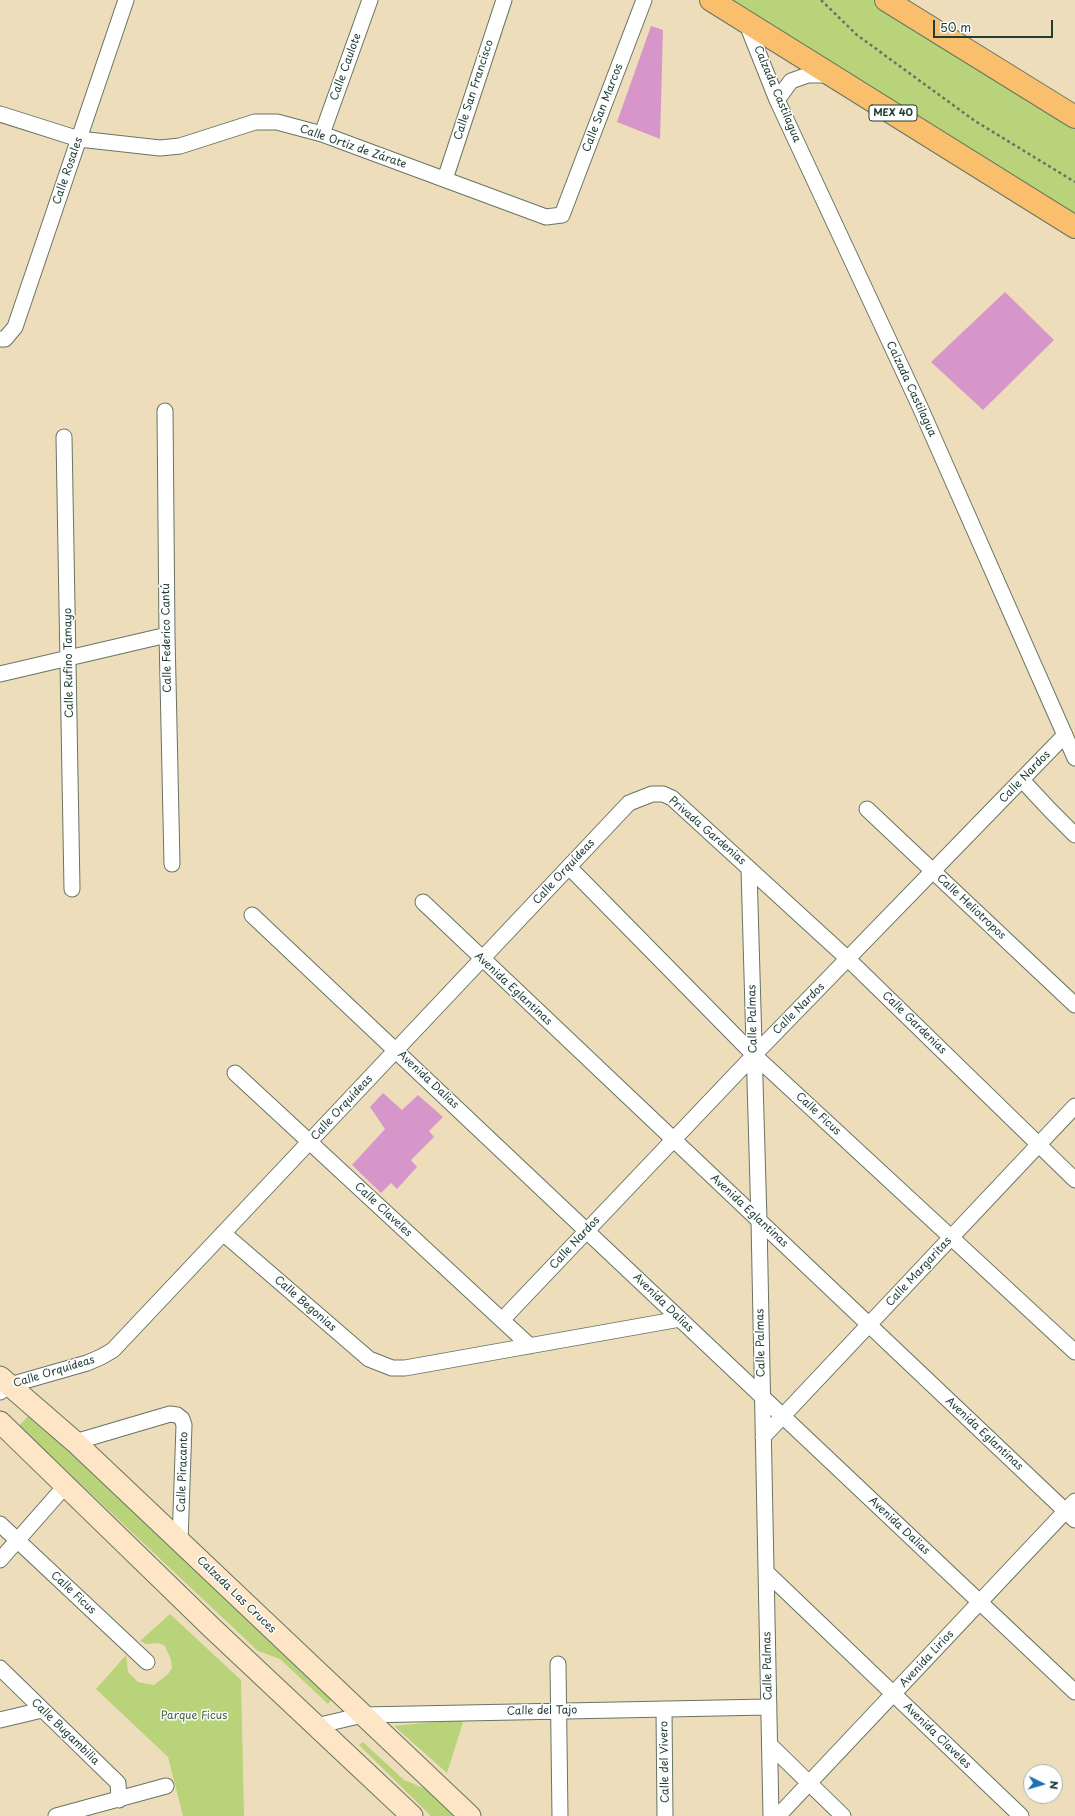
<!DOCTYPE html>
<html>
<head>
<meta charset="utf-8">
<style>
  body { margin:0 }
  #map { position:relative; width:1075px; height:1816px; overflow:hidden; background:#edb; font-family:"Playpen Sans",sans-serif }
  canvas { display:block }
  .north { position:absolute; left:1023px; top:1764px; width:40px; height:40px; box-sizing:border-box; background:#fff; border:1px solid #a5b1ae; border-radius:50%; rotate:95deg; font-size:11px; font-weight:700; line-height:16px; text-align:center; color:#1f3d34 }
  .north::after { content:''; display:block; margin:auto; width:14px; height:18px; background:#1f6fb2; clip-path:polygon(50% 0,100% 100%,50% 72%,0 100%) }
  .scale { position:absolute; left:933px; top:20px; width:120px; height:18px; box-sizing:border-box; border:2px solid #1f3d34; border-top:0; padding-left:5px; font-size:12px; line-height:14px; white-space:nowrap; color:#1f3d34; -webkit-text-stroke:3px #fff; paint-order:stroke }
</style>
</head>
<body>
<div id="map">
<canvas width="1075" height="1816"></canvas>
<div class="north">N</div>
<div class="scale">50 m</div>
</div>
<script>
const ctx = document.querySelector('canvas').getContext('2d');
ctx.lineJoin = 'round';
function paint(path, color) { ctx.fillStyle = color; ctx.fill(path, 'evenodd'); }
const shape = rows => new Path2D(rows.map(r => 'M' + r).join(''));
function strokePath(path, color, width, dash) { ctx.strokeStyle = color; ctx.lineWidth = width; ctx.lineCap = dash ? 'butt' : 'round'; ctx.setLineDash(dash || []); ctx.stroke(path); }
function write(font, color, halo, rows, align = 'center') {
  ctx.font = font + ' "Playpen Sans",sans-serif'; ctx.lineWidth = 3; ctx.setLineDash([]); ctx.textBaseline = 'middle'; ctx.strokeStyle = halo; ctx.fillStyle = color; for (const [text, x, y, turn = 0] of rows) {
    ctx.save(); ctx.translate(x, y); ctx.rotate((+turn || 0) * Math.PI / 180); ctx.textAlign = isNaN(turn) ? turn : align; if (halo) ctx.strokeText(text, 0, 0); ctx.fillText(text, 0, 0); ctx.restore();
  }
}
const green = shape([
  [713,0,881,0,1075,122,1075,223],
  [29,1415,139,1514,332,1699,328,1704,280,1659,258,1651,19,1426],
  [170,1614,241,1680,244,1816,183,1816,168,1757,96,1689,126,1655,128,1672,138,1682,154,1685,168,1674,172,1668,171,1660,165,1646,159,1643,146,1644,140,1641],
  [464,1719,447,1773,394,1726],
  [363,1742,404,1780,428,1790,455,1816,431,1816,359,1745]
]);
const building = shape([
  [651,26,663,30,660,139,617,122],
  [1005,292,1054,340,983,410,931,362],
  [383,1093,402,1110,418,1095,443,1117,429,1131,434,1137,411,1160,417,1167,397,1189,391,1183,381,1193,352,1165,385,1129,370,1107]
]);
const path = shape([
  [821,0,857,35,975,121,1075,182]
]);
const street = shape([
  [746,22,777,100,920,407,1075,758],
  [777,100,791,81,808,75,831,75],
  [0,114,79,139,160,148,180,146,255,122,277,122,322,134,546,217,562,215,644,0],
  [322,134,370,0],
  [445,179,504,0],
  [0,339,5,339,15,327,126,0],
  [165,411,167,635,172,864],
  [64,437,72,889],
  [0,674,167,635],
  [1022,780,1050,810,1075,835],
  [867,809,1075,1005],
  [569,867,754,1055,1075,1352],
  [749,869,759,1221,771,1816],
  [423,902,1075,1520],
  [252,915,1075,1692],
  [235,1073,530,1346],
  [223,1233,369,1359,392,1368,405,1368,680,1319],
  [502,1320,754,1055,1065,735],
  [0,1392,10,1385,87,1363,101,1357,113,1350,629,803,652,794,663,794,672,798,848,959,1075,1180],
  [763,1437,1075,1106],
  [75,1442,170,1414,177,1415,182,1419,184,1425,180,1542],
  [0,1524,147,1662],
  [0,1560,66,1485],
  [766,1572,1021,1816],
  [558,1664,560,1816],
  [0,1668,118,1783,119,1800],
  [664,1709,665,1816],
  [0,1720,42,1710],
  [316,1726,363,1715,769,1707],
  [770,1745,843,1816],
  [56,1816,166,1786],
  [778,1816,1075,1501]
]);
const secondary = shape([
  [0,1377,75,1442,470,1816],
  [0,1422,212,1628,412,1816]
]);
const highway = shape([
  [711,0,1075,227],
  [886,0,1075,117]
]);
const shields = [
  [893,113,48]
];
const shieldNames = [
  ["MEX 40",893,113]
];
const streetNames = [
  ["Calle Caulote",346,67,-70],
  ["Calle San Francisco",474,90,-72],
  ["Calzada Castilagua",777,94,67],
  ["Calle San Marcos",603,108,-69],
  ["Calle Ortiz de Zárate",353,147,19],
  ["Calle Rosales",68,171,-71],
  ["Calzada Castilagua",911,389,65],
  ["Calle Federico Cantú",167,638,-91],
  ["Calle Rufino Tamayo",69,663,-91],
  ["Calle Nardos",1025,777,-46],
  ["Privada Gardenias",707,831,41],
  ["Calle Orquídeas",564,872,-47],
  ["Calle Heliotropos",971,907,43],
  ["Avenida Eglantinas",513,989,43],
  ["Calle Nardos",799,1009,-45],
  ["Calle Palmas",753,1019,-91],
  ["Calle Gardenias",914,1023,44],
  ["Avenida Dalias",428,1080,43],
  ["Calle Orquídeas",342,1108,-47],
  ["Calle Ficus",818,1114,43],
  ["Calle Claveles",383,1210,43],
  ["Avenida Eglantinas",749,1211,43],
  ["Calle Nardos",575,1243,-47],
  ["Calle Margaritas",919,1272,-47],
  ["Avenida Dalias",663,1303,44],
  ["Calle Begonias",305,1304,41],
  ["Calle Palmas",761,1343,-91],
  ["Calle Orquídeas",54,1372,-17],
  ["Avenida Eglantinas",984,1434,43],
  ["Calle Piracanto",183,1472,-88],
  ["Avenida Dalias",899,1526,43],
  ["Calle Ficus",73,1593,43],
  ["Calzada Las Cruces",236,1595,44],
  ["Avenida Lirios",927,1659,-47],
  ["Calle Palmas",768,1666,-91],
  ["Calle del Tajo",542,1711,-1],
  ["Calle Bugambilia",65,1732,44],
  ["Avenida Claveles",937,1736,44],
  ["Calle del Vivero",665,1762,-91]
];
const parkNames = [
  ["Parque Ficus",194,1716]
];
paint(green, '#b8d379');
paint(building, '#d696ca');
strokePath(street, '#677563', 17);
strokePath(secondary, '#677563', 23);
strokePath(highway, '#677563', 24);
strokePath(path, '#677563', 2.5, [3, 3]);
strokePath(street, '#fff', 15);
strokePath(secondary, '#fde5c5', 21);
strokePath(highway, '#f9bf6d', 22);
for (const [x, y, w] of shields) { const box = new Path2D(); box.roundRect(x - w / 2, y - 8, w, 16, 3); ctx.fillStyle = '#fff'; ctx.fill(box); strokePath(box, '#1f3d34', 1); }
write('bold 10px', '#1f3d34', null, shieldNames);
write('11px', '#1f3d34', '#fff', streetNames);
write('11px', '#456245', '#fff', parkNames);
</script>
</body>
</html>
